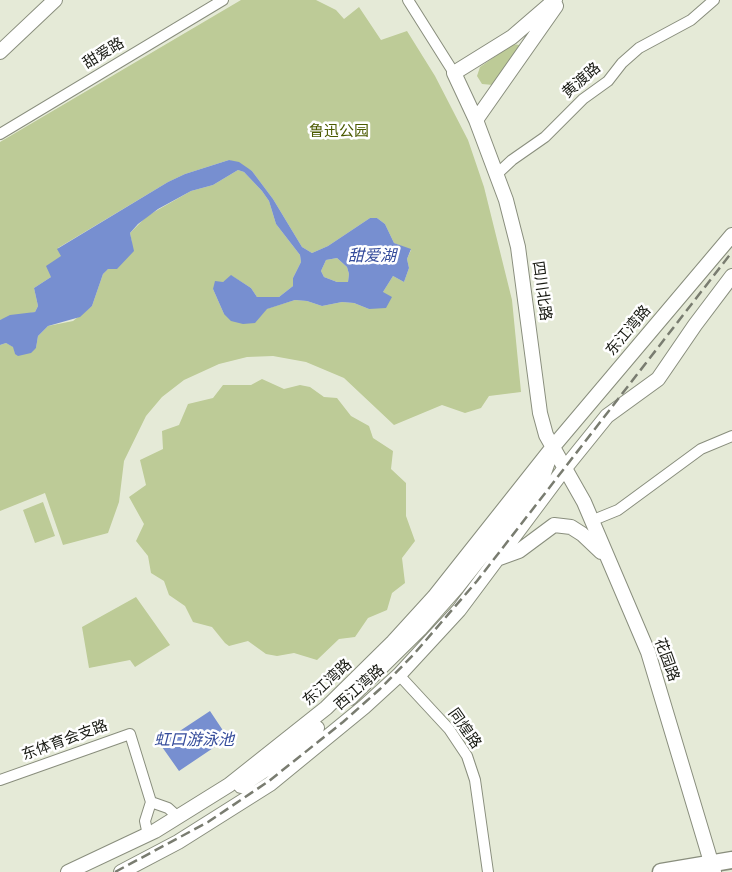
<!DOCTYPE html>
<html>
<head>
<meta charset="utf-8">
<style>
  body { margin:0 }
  canvas { display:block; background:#e5ead7 }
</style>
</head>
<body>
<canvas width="732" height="872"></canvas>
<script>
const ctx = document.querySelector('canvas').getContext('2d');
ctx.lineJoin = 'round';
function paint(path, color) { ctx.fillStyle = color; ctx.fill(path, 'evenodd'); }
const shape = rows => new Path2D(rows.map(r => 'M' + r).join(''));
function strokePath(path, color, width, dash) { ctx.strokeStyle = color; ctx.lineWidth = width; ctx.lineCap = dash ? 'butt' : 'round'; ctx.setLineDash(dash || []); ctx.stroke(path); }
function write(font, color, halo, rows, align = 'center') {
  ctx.font = font + ' Roboto,"Noto Sans SC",sans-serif'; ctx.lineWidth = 5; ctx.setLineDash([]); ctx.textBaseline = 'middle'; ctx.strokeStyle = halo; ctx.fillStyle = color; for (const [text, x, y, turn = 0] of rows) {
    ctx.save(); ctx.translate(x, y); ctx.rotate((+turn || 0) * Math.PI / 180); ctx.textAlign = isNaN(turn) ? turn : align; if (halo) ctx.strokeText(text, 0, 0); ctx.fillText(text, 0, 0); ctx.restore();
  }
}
const green = shape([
  [241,0,316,0,336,10,344,19,359,7,381,40,407,31,435,76,468,140,484,187,512,300,521,392,489,396,481,408,465,413,442,405,394,425,344,378,306,362,273,356,247,357,219,364,184,380,162,397,146,416,124,461,119,502,108,533,63,545,45,493,0,511,0,345,6,343,14,347,15,354,36,348,38,336,48,326,73,321,92,306,103,274,132,243,130,233,147,216,191,191,213,185,238,170,244,172,262,191,269,201,276,224,300,255,301,262,293,278,293,286,279,297,257,297,251,288,232,276,213,289,224,314,261,315,266,309,295,300,307,301,322,306,342,302,354,303,369,309,383,292,393,276,404,282,409,268,407,259,411,250,394,243,385,224,377,218,370,218,328,246,312,253,302,247,273,199,252,171,229,160,185,174,168,182,58,248,62,256,51,277,34,288,38,306,35,312,0,320,0,142],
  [513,44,519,45,521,47,493,85,482,84,477,76,480,67],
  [337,258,347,267,349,274,348,282,337,282,324,277,321,271,326,260],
  [262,379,284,389,300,385,310,387,324,397,337,398,351,416,369,426,373,438,393,451,391,469,406,483,406,516,415,541,402,558,405,583,392,593,387,610,368,618,355,637,339,639,317,660,294,653,277,656,266,654,248,641,229,646,225,643,212,627,193,622,185,606,169,595,164,581,151,573,148,556,136,541,144,524,129,497,146,485,140,460,163,449,162,431,179,425,188,404,213,398,223,385,251,385],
  [43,502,55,536,35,543,23,510],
  [136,597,170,645,135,667,130,660,89,668,82,627]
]);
const water = shape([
  [229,160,239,162,252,171,273,199,302,247,312,253,328,246,370,218,377,218,385,224,394,243,411,249,407,259,409,268,404,282,393,276,383,292,392,297,386,308,369,309,354,303,342,302,322,306,307,301,295,300,267,309,255,323,243,324,231,321,224,314,213,289,215,281,223,282,231,275,251,288,257,297,279,297,293,286,293,278,301,262,300,255,276,224,269,201,262,191,244,172,238,170,213,185,191,191,158,209,138,224,130,233,134,251,117,269,108,269,103,274,92,306,80,317,48,326,38,336,36,348,31,353,18,356,15,354,13,347,6,343,0,345,0,320,10,315,35,312,38,306,34,288,51,277,46,266,61,256,57,249,168,182,185,174],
  [337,258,347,267,349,274,348,282,337,282,324,277,321,271,326,260],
  [210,711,228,738,179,771,160,744]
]);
const street = shape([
  [408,0,454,73],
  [0,134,223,0],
  [497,174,512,160,545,137,583,99,608,81,622,63,639,48,691,20,714,0],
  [591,521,618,510,701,449,732,436],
  [399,675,449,729,467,756,475,780,488,872],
  [0,780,130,734,151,802],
  [151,802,168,808,178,817],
  [148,835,145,821,151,802]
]);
const secondary = shape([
  [555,0,512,37,454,73,476,120,506,200,518,247,540,413,546,435,584,502,648,652,714,872],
  [0,52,55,0],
  [476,120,556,6],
  [497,559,519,551,554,525,571,527,582,534,601,552],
  [350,698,420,629,458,586,536,488,543,476,550,456],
  [241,786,274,764,317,728],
  [68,872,155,831,229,785,326,708,393,642,434,597,552,448,732,235],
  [121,872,178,842,270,784,364,707,399,675,459,610,565,468,607,416,658,379,695,325,732,276]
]);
const primary = shape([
  [661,872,732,860]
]);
const rail = shape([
  [115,872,208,822,269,781,343,722,380,689,414,654,477,581,732,252]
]);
const streetNames = [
  ["甜爱路",104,54,-31],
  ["黄渡路",582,81,-41],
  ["四川北路",541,291,82],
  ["东江湾路",629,331,-50],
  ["花园路",666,660,70],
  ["东江湾路",328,683,-43],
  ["西江湾路",360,688,-41],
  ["同煌路",464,729,55],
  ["东体育会支路",65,741,-20]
];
const parkNames = [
  ["鲁迅公园",339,132]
];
const waterNames = [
  ["甜爱湖",372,257],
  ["虹口游泳池",194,741]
];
paint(green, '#bdcb97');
paint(water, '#778fd0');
strokePath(street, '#898e7d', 12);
strokePath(secondary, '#898e7d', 16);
strokePath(primary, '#898e7d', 19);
strokePath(street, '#fff', 10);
strokePath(secondary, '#fff', 14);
strokePath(primary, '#fff', 16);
strokePath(rail, '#797c70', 2.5, [10, 5]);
write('15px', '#171912', '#fff', streetNames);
write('15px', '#4b5a00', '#fff', parkNames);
write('italic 16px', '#354c9b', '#fff', waterNames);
</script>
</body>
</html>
